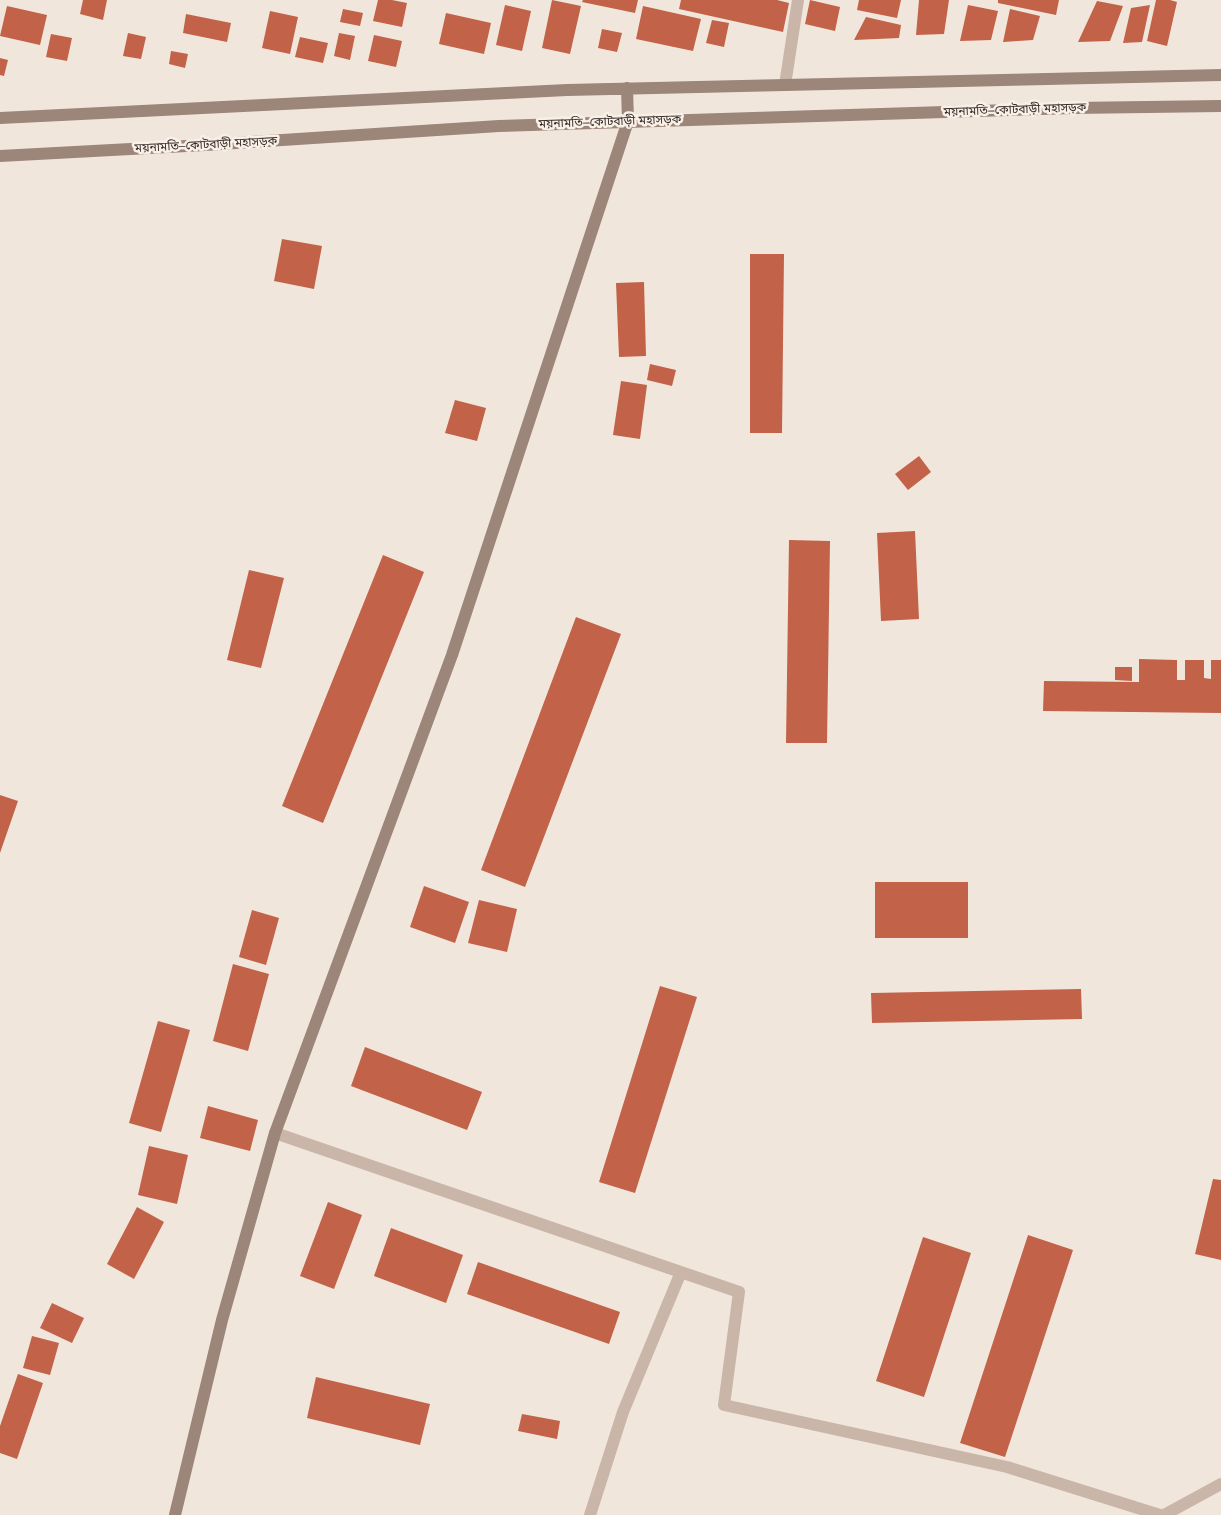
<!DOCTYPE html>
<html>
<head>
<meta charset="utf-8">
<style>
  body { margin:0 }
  canvas { display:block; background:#f1e6db }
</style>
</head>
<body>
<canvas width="1221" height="1515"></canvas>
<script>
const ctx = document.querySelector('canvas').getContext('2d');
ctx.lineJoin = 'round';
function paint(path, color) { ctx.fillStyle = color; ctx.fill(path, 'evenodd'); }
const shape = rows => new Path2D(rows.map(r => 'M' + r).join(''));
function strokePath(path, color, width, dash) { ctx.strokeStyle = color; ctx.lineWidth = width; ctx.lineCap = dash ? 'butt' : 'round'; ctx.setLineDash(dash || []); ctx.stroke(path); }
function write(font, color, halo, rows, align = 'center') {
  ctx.font = font + ' Helvetica,"Noto Sans Bengali",sans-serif'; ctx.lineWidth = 5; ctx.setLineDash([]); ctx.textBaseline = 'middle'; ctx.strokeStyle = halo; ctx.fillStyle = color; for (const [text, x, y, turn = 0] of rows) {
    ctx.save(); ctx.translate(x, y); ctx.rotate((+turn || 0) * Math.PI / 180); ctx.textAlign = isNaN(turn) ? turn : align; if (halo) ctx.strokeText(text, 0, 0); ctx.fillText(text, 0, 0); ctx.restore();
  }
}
const building = shape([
  [83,0,107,0,103,20,80,14],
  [378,0,392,0,407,3,402,27,373,21],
  [552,0,581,6,570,54,542,48],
  [583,0,638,0,635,13,582,2],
  [681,0,777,0,789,3,783,32,679,9],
  [810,0,840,7,835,31,805,24],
  [859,0,901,0,897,18,857,10],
  [919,0,949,0,944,34,916,35],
  [998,0,1059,0,1056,15,998,3],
  [1156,0,1170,0,1177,2,1167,46,1147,41],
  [1097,1,1123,6,1110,41,1078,42],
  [505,5,531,11,522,51,496,45],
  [968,5,998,11,991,40,960,41],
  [1150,5,1142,42,1123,43,1131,8],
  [7,6,47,15,40,45,0,36],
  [643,6,701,19,693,51,636,39],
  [343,9,363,13,360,26,340,22],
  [1010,9,1040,16,1033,40,1003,42],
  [270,11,298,17,290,54,262,48],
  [446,13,491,23,484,54,439,44],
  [186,14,231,23,227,42,183,33],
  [866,17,901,25,899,38,854,40],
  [712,20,729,23,724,47,706,43],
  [602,29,622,33,617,52,598,48],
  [128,33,146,37,141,59,123,56],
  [339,33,355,36,350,60,334,56],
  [51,34,72,38,67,61,46,57],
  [374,35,402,41,396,67,368,61],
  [300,37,328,43,323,63,295,57],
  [171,51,188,54,185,68,169,64],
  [0,58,8,60,4,76,0,75],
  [282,239,322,246,314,289,274,281],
  [750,254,784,254,782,433,750,433],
  [644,282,646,356,619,357,616,283],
  [650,364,676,370,672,386,647,380],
  [621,381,647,385,640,439,613,435],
  [455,400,486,408,477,441,445,433],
  [919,456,931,472,908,490,895,474],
  [915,531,919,619,881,621,877,533],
  [789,540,830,541,827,743,786,743],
  [383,555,424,572,323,823,282,806],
  [249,570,284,578,261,668,227,660],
  [576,617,621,634,525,887,481,870],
  [1139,659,1177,660,1177,680,1185,680,1185,660,1204,660,1204,678,1211,679,1211,660,1221,660,1221,713,1043,711,1044,681,1139,682],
  [1115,667,1132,667,1132,681,1115,680],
  [0,795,18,801,0,853],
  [875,882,968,882,968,938,875,938],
  [424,886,469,902,455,943,410,927],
  [479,900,517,909,507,952,468,943],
  [252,910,279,918,266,965,239,957],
  [233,964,269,974,248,1051,213,1041],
  [660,986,697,997,635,1193,599,1182],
  [1081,989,1082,1019,872,1023,871,993],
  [158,1021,190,1030,161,1132,129,1123],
  [365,1047,482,1092,467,1130,351,1086],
  [208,1106,258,1120,250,1151,200,1138],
  [149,1146,188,1155,177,1204,138,1195],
  [1213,1179,1221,1180,1221,1260,1195,1254],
  [328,1202,362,1215,334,1289,300,1276],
  [137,1207,164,1222,134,1279,107,1264],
  [391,1228,463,1255,446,1303,374,1276],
  [1028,1235,1073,1250,1005,1457,960,1443],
  [923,1237,971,1253,924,1397,876,1381],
  [478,1262,620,1312,609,1344,467,1294],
  [52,1303,84,1318,72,1343,40,1328],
  [32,1336,59,1343,50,1375,23,1368],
  [18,1374,43,1383,17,1459,0,1453,0,1426],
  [316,1377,430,1404,420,1445,307,1418],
  [522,1414,560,1421,557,1439,518,1431]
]);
const street = shape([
  [785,85,798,0],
  [275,1133,739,1292,724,1405,1007,1467,1160,1515],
  [590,1515,623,1412,681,1272],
  [1164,1515,1221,1484]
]);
const secondary = shape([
  [0,118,567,90,1221,75],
  [0,156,205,145,499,126,1072,108,1221,106],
  [175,1515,222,1320,275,1133,452,655,628,121,627,88]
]);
const streetNames = [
  ["ময়নামতি–কোটবাড়ী মহাসড়ক",1015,110,-2],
  ["ময়নামতি–কোটবাড়ী মহাসড়ক",610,122,-2],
  ["ময়নামতি–কোটবাড়ী মহাসড়ক",206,145,-3]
];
paint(building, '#c26249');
strokePath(street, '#c9b6a8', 12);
strokePath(secondary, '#9c8579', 12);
write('12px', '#362c28', '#f9f0e8', streetNames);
</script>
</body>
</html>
